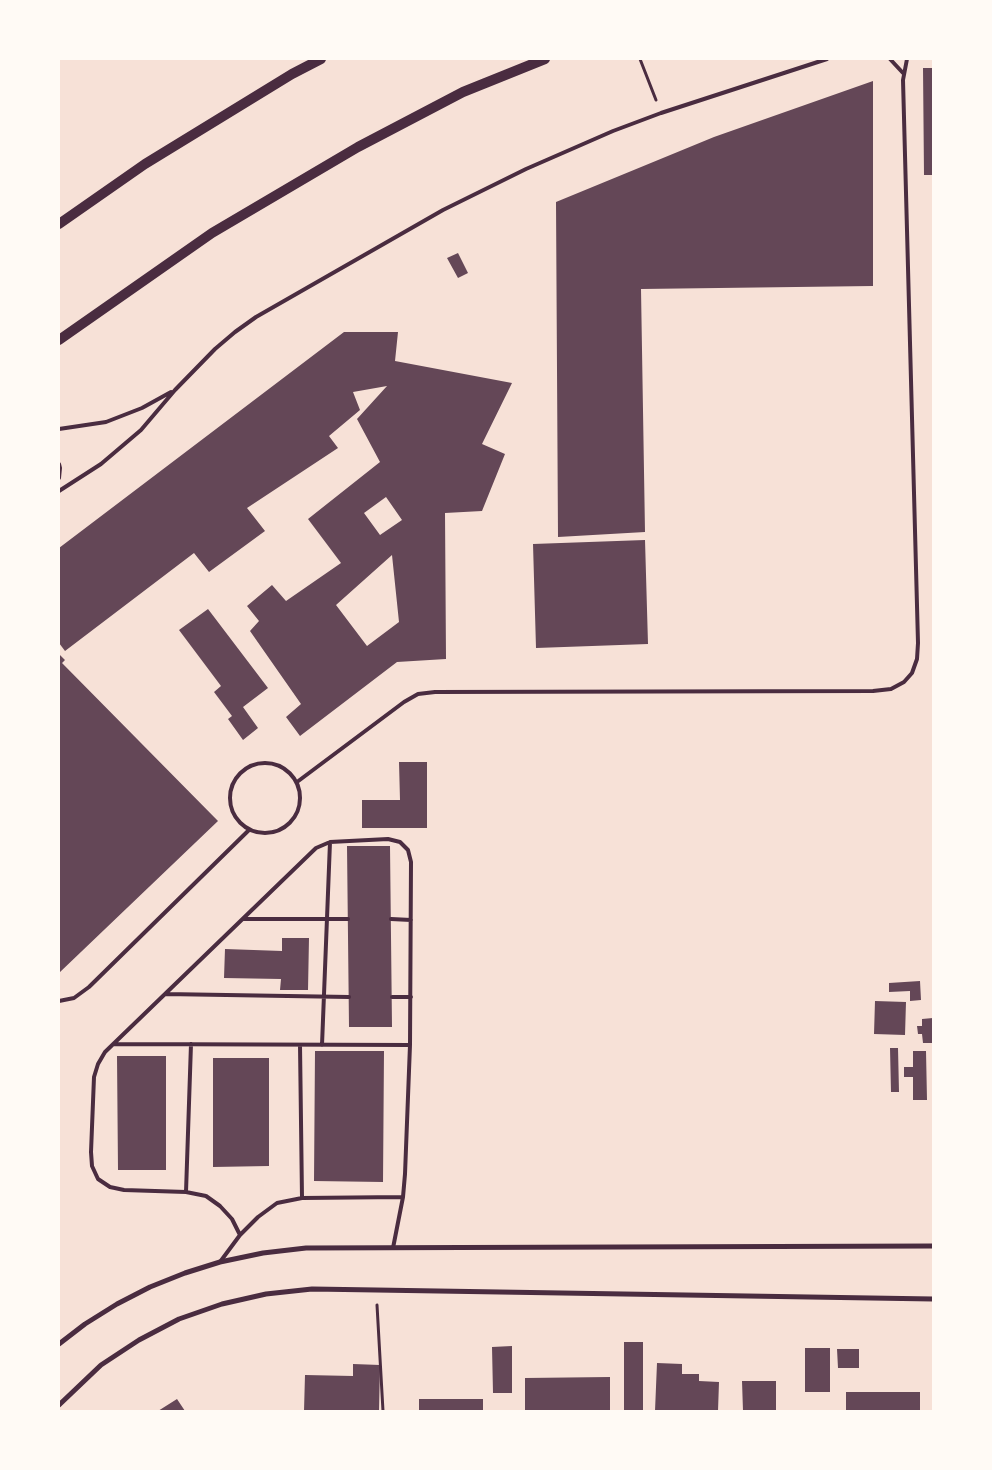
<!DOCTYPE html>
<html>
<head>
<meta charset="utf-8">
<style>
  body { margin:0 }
  #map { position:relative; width:992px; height:1470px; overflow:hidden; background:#f7e1d7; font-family:Mulish,sans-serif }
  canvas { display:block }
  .frame { position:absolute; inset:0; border:60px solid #fffaf5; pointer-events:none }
</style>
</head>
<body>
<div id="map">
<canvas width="992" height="1470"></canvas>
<div class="frame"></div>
</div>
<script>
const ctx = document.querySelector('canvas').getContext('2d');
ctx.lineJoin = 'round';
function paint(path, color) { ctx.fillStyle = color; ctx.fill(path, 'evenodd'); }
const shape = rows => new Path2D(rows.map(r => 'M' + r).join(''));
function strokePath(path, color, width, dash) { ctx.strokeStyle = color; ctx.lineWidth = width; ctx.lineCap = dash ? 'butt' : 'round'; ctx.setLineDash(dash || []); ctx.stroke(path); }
const building = shape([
  [923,68,933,68,933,175,924,175],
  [873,81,873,286,641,289,645,532,558,537,556,202,714,137],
  [458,253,468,273,458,278,447,258],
  [344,332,398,332,395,361,512,383,482,444,505,454,482,511,445,513,446,659,397,662,300,736,286,717,301,704,250,631,259,621,247,606,272,585,286,601,341,563,308,519,380,462,357,419,387,386,353,392,360,410,329,436,338,448,247,508,265,531,209,572,194,553,65,651,59,643,59,548],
  [386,497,402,520,380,535,364,513],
  [392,555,399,622,367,646,336,605],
  [645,540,648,644,536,648,533,544],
  [208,609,268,688,243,707,258,728,243,740,228,719,232,716,214,692,221,686,179,630],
  [59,654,65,660,62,663,218,821,59,973],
  [399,762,427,762,427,828,362,828,362,800,400,800],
  [347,846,390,846,392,1027,349,1027],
  [282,938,309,938,308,990,280,990,281,979,224,978,225,949,282,951],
  [920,981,921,1000,910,1001,910,991,889,992,889,983],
  [875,1001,906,1002,905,1035,874,1034],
  [933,1018,933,1043,923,1043,922,1034,918,1034,917,1026,922,1026,922,1019],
  [890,1048,898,1048,899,1092,891,1092],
  [315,1051,384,1051,383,1182,314,1181],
  [913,1051,926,1051,927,1100,913,1100,913,1077,904,1077,904,1067,913,1067],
  [117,1056,166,1056,166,1170,118,1170],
  [213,1058,269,1058,269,1166,213,1167],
  [624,1342,643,1342,643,1411,624,1411],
  [512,1346,512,1393,493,1393,492,1347],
  [805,1348,830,1348,830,1392,805,1392],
  [837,1349,859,1349,859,1368,838,1368],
  [657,1363,682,1364,682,1374,699,1374,699,1381,719,1382,718,1411,655,1411],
  [353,1364,380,1365,379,1411,304,1411,305,1375,353,1376],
  [610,1377,610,1411,525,1411,525,1378],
  [742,1381,776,1381,776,1411,743,1411],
  [846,1392,920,1392,920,1411,846,1411],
  [177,1399,185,1411,158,1411],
  [419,1399,483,1399,483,1411,419,1411]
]);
const path = shape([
  [640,59,656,100],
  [377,1305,383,1411]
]);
const service = shape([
  [890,59,903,73],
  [59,429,106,422,142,408,171,392],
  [59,464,60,468,59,478],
  [59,491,101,464,141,430,175,390,215,349,235,332,256,317,443,210,526,169,613,131,661,113,827,59],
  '230 798a35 35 0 1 1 70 0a35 35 0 1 1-70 0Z',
  [297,782,404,702,418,694,435,692,873,691,891,689,904,682,912,673,917,659,918,643,903,80,907,59],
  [243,919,348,919],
  [391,919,411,920],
  [165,994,349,997],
  [392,997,411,997],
  [59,1001,74,998,89,987,249,830],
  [114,1044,410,1045],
  [300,1045,302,1198],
  [322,1045,330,842],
  [186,1192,191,1044],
  [240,1235,232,1219,220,1206,206,1196,186,1192,124,1190,110,1187,98,1179,92,1166,91,1152,94,1077,98,1064,105,1052,316,848,330,842,388,839,400,842,408,850,411,862,410,1045,405,1174,403,1197,393,1248],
  [220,1262,240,1235,258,1217,277,1203,302,1198,403,1197]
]);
const minor = shape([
  [59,1344,85,1324,117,1304,150,1287,185,1273,220,1262,263,1253,306,1248,933,1246],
  [59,1405,101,1365,139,1340,179,1319,222,1304,266,1294,312,1289,376,1290,933,1299]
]);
const secondary = shape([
  [59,224,145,164,292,74,321,59],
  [59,340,212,233,358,147,463,92,545,59]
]);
paint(building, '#644757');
strokePath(path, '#4a2c40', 3);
strokePath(service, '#4a2c40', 4);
strokePath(minor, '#4a2c40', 5);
strokePath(secondary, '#4a2c40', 10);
</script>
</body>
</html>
